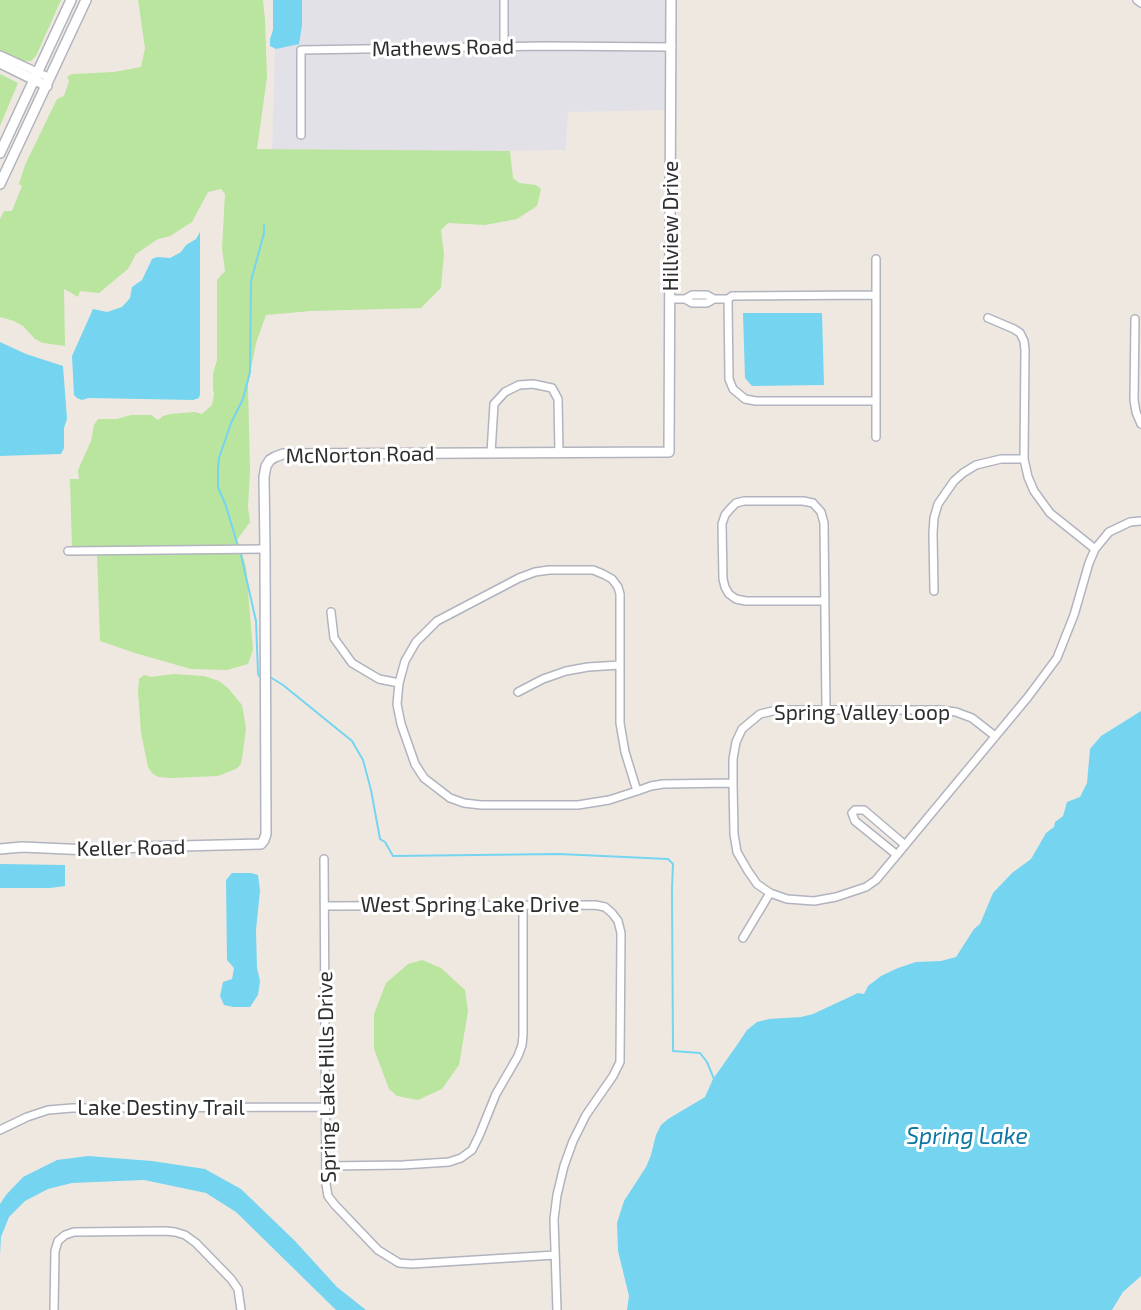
<!DOCTYPE html>
<html>
<head>
<meta charset="utf-8">
<style>
  body { margin:0 }
  canvas { display:block; background:#efe8e1 }
</style>
</head>
<body>
<canvas width="1141" height="1310"></canvas>
<script>
const ctx = document.querySelector('canvas').getContext('2d');
ctx.lineJoin = 'round';
function paint(path, color) { ctx.fillStyle = color; ctx.fill(path, 'evenodd'); }
const shape = rows => new Path2D(rows.map(r => 'M' + r).join(''));
function strokePath(path, color, width, dash) { ctx.strokeStyle = color; ctx.lineWidth = width; ctx.lineCap = dash ? 'butt' : 'round'; ctx.setLineDash(dash || []); ctx.stroke(path); }
function write(font, color, halo, rows, align = 'center') {
  ctx.font = font + ' "Exo 2",sans-serif'; ctx.lineWidth = 6; ctx.setLineDash([]); ctx.textBaseline = 'middle'; ctx.strokeStyle = halo; ctx.fillStyle = color; for (const [text, x, y, turn = 0] of rows) {
    ctx.save(); ctx.translate(x, y); ctx.rotate((+turn || 0) * Math.PI / 180); ctx.textAlign = isNaN(turn) ? turn : align; if (halo) ctx.strokeText(text, 0, 0); ctx.fillText(text, 0, 0); ctx.restore();
  }
}
const industrial = shape([
  [284,0,665,0,667,110,568,112,566,150,272,154,275,42]
]);
const green = shape([
  [0,0,61,0,36,56,31,61,22,61,0,50],
  [138,0,263,0,265,20,267,77,257,149,510,151,513,178,519,183,536,185,541,189,537,206,517,219,485,225,448,223,441,230,444,254,441,288,421,308,311,311,266,315,256,343,248,384,250,471,248,507,250,522,237,540,240,546,72,548,70,479,79,479,78,470,91,441,94,425,98,419,117,419,131,415,151,415,158,420,163,416,171,414,195,412,202,414,212,405,214,394,213,389,213,374,217,360,217,280,225,271,222,249,225,194,221,189,208,192,192,222,170,236,158,239,136,254,128,269,99,293,80,291,78,297,64,289,65,346,43,343,35,339,23,326,14,321,0,317,0,219,4,211,12,211,22,186,19,184,25,165,57,99,64,96,69,81,67,77,72,74,114,72,141,67,145,48],
  [0,74,18,83,0,126],
  [242,553,246,567,253,650,248,664,227,670,191,669,135,653,100,641,97,554],
  [173,674,204,676,219,681,228,688,242,705,246,728,243,752,241,764,236,769,218,776,173,778,158,777,152,773,148,767,141,733,138,692,139,679,144,675,151,677],
  [422,960,441,968,465,990,468,1011,459,1065,442,1089,418,1100,397,1096,389,1089,374,1049,374,1014,386,983,408,964]
]);
const water = shape([
  [273,0,302,0,302,26,299,44,276,49,270,46,270,39,273,30],
  [200,232,200,394,199,398,193,400,89,398,82,400,77,398,74,395,72,356,93,309,107,312,122,307,130,298,132,287,142,280,152,259,157,257,170,258,181,252,186,245,196,239],
  [743,313,822,313,824,385,752,386,745,378],
  [0,342,26,354,63,366,67,419,64,428,64,448,61,454,0,456],
  [1141,711,1141,1276,1123,1292,1112,1310,627,1310,629,1296,618,1251,617,1223,624,1201,646,1167,651,1155,656,1135,661,1125,668,1119,705,1097,713,1079,737,1045,747,1030,757,1022,769,1019,801,1017,813,1014,858,993,864,994,868,986,881,976,898,968,916,962,941,961,956,957,974,929,980,924,993,893,1012,873,1031,859,1046,833,1054,827,1055,822,1063,816,1067,802,1080,797,1087,783,1090,749,1101,736],
  [0,864,65,865,65,886,50,888,0,888],
  [232,873,251,873,258,875,260,891,256,930,257,968,260,981,258,995,250,1007,233,1007,224,1005,220,996,223,982,232,979,234,968,227,960,226,880],
  [88,1156,152,1161,205,1169,241,1189,295,1241,337,1287,366,1310,336,1310,236,1212,206,1193,144,1180,72,1183,48,1189,25,1201,9,1217,1,1237,0,1255,0,1204,6,1195,23,1177,57,1160]
]);
const stream = shape([
  [237,543,226,506,218,487,218,468,219,458,231,423,243,399,250,372,251,281,264,233,264,225],
  [241,555,256,621,258,673,259,676],
  [270,677,283,685,352,741,363,760,371,790,380,839,385,842,393,856,559,854,668,859,673,864,672,889,673,1051,700,1053,707,1062,714,1079]
]);
const minor = shape([
  [504,0,504,47],
  [1137,0,1141,3],
  [0,55,50,78],
  [301,135,301,50,545,46,672,47],
  [876,259,876,437],
  [670,299,685,299,692,303,707,303,714,299,728,299,729,379,733,389,745,399,756,401,876,401],
  [685,299,692,295,707,295,714,299],
  [728,299,732,296,876,295],
  [988,318,1014,329,1020,333,1024,341,1025,350,1024,459,1028,477,1034,491,1050,513,1095,549],
  [1135,319,1134,400,1136,412,1141,424],
  [491,453,494,404,505,392,519,385,533,384,552,388,558,399,559,453],
  [68,551,265,549],
  [934,591,933,533,934,518,938,504,947,491,954,481,963,473,976,465,1001,459,1024,459],
  [824,601,746,601,736,599,729,594,725,587,723,579,722,524,725,515,730,509,736,503,744,501,803,501,813,503,821,512,824,523,826,709],
  [331,612,334,638,352,663,379,679,399,683],
  [518,692,543,679,566,671,588,667,620,665],
  [995,736,972,718,956,712,940,710,777,710,760,714,742,729,736,742,733,759,733,783,734,834,737,852,748,871,757,884,770,893,787,899,814,901,836,897,866,887,876,880,1028,697,1057,658,1074,615,1089,563,1095,549,1109,532,1130,522,1141,521],
  [637,791,625,752,620,723,620,594,618,587,612,579,603,574,593,570,549,570,535,572,519,578,437,621,416,642,405,661,399,683,397,704,401,724,415,764,424,778,450,798,464,803,481,805,578,805,609,800,637,791,651,786,663,784,733,783],
  [897,855,855,821,852,813,855,810,864,810,905,845],
  [324,859,326,1184,328,1196,335,1205,378,1250,399,1263,412,1264,555,1255],
  [325,906,595,905,605,907,612,913,618,921,621,933,620,1062,613,1076,586,1115,573,1141,564,1166,557,1195,554,1219,557,1310],
  [743,938,770,893],
  [0,1130,27,1117,48,1110,72,1108,326,1107],
  [326,1166,403,1165,449,1162,461,1158,472,1150,479,1136,496,1094,518,1056,522,1045,523,1035,523,905],
  [54,1310,55,1251,58,1241,65,1235,74,1232,166,1231,175,1232,185,1235,196,1243,231,1279,238,1289,241,1310]
]);
const tertiary = shape([
  [0,63,47,86],
  [0,153,71,0],
  [0,184,86,0],
  [0,849,22,847,89,850,140,847,261,844,264,840,266,834,265,549,264,477,266,466,270,460,275,457,283,454,669,452,671,0]
]);
const streetNames = [
  ["Mathews Road",443,48,-1],
  ["Hillview Drive",671,226,-90],
  ["McNorton Road",360,455,-1],
  ["Spring Valley Loop",862,713],
  ["Keller Road",131,848,-1],
  ["West Spring Lake Drive",470,905],
  ["Spring Lake Hills Drive",327,1077,-91],
  ["Lake Destiny Trail",161,1108]
];
const waterNames = [
  ["Spring Lake",967,1136]
];
paint(industrial, '#e3e1e8');
paint(green, '#b9e59e');
paint(water, '#75d5f0');
strokePath(stream, '#75d5f0', 2);
strokePath(minor, '#b1b4be', 10);
strokePath(tertiary, '#b1b4be', 12);
strokePath(minor, '#fff', 7);
strokePath(tertiary, '#fff', 9);
write('21px', '#2e2e2e', '#fff', streetNames);
write('italic 23px', '#0d76a3', '#fff', waterNames);
</script>
</body>
</html>
